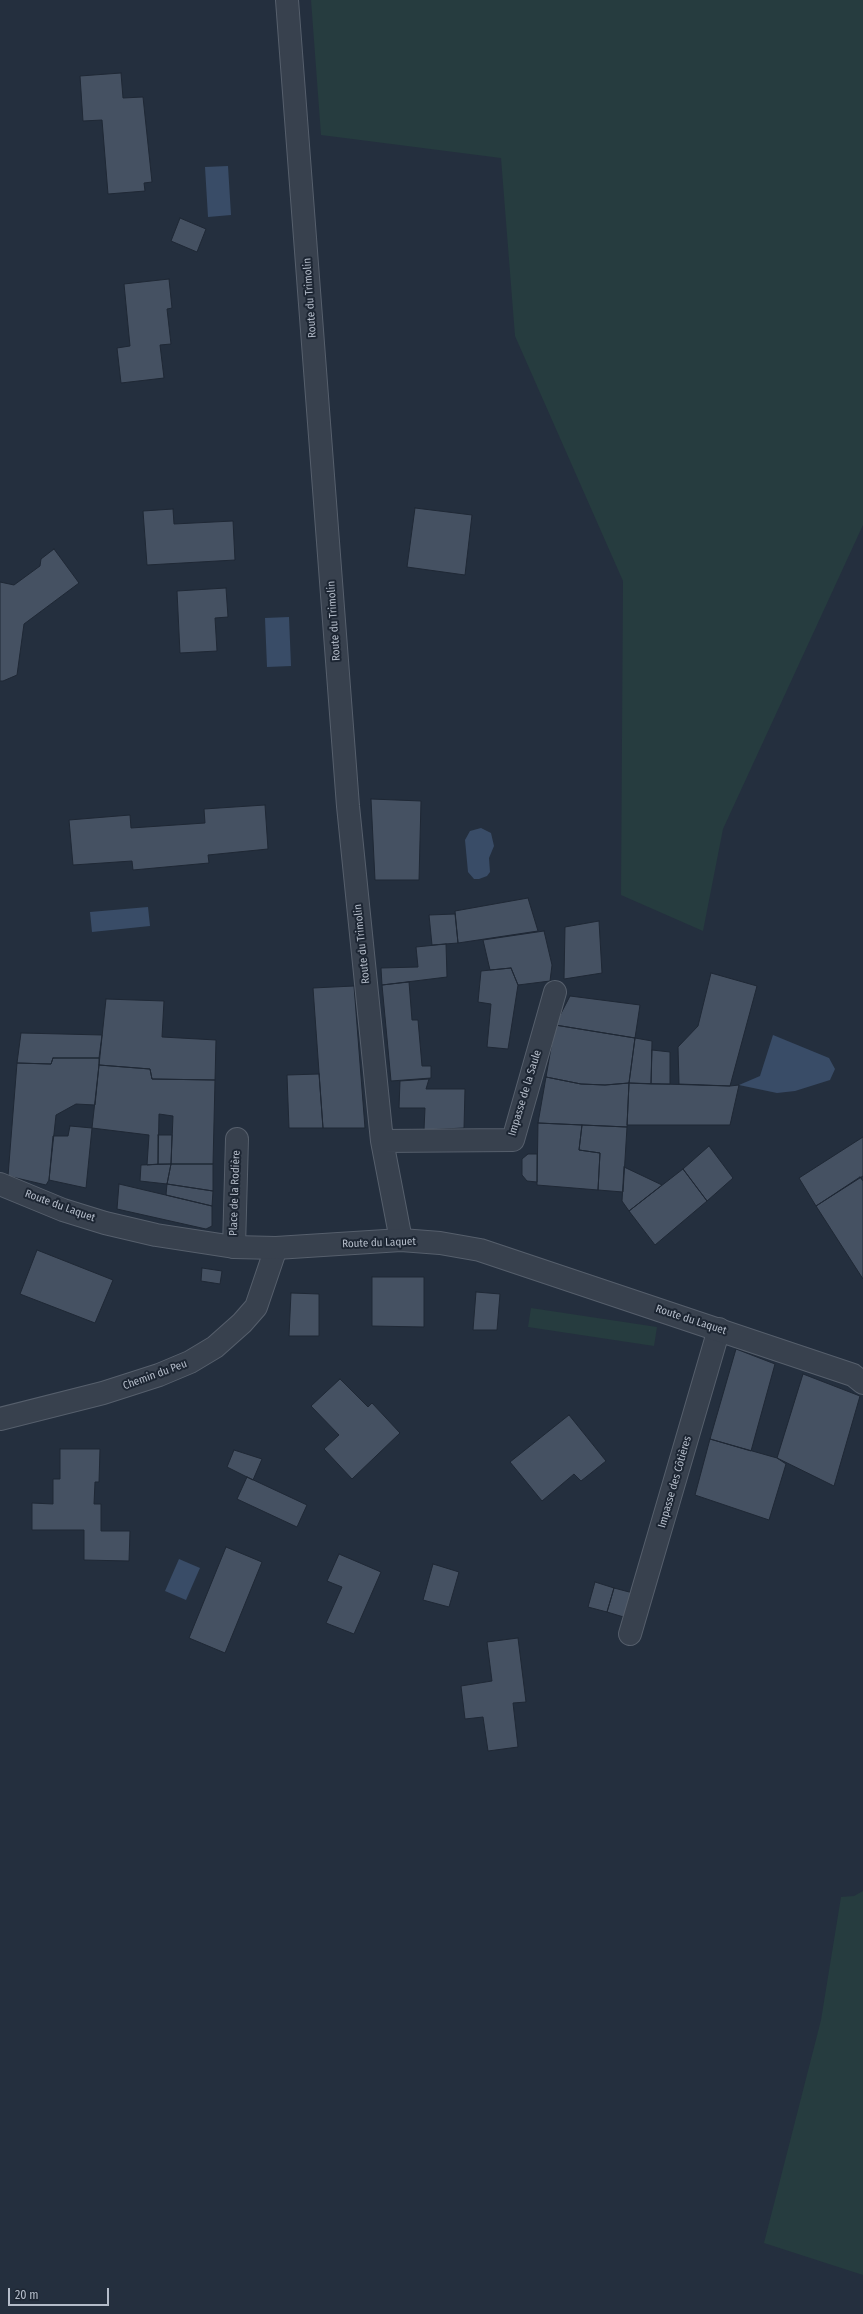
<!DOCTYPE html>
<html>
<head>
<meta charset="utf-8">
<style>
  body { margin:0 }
  #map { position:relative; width:863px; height:2314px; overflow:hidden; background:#242f3e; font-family:"Fira Sans Condensed",sans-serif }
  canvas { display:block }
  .scale { position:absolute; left:8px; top:2288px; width:101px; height:18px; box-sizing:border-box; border:2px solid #b4bcc9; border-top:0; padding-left:5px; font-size:12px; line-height:14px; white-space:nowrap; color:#b4bcc9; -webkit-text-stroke:3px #1d2633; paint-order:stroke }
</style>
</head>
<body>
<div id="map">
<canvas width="863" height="2314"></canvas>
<div class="scale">20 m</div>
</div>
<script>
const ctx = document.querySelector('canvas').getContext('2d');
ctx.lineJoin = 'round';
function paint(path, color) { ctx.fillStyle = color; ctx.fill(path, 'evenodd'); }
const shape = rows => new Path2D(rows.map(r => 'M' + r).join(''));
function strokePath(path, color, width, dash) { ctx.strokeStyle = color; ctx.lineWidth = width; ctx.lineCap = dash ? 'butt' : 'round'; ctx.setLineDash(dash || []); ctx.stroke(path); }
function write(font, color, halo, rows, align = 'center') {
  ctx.font = font + ' "Fira Sans Condensed",sans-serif'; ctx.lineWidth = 4; ctx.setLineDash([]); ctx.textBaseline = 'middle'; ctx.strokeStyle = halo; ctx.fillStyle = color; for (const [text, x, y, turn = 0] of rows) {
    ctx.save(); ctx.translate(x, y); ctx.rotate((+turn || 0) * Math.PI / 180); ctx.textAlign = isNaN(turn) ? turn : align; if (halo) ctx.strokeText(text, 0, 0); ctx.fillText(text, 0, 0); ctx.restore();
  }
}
const green = shape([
  [311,0,863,0,863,525,723,829,703,931,621,895,623,581,515,336,501,158,321,135],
  [531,1308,657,1327,654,1346,528,1327],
  [863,1891,863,2275,764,2243,821,2020,841,1897,854,1896]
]);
const water = shape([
  [228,166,231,215,208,217,205,167],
  [289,617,291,666,267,667,265,618],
  [481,828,491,833,494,846,489,858,490,872,487,876,479,879,474,879,468,872,465,840,470,831],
  [148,907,150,926,92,932,90,912],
  [773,1035,829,1058,835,1069,830,1080,795,1091,777,1093,739,1085,760,1076],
  [179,1559,200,1568,186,1600,165,1591]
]);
const building = shape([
  [121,73,123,98,143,97,152,182,144,183,145,191,108,194,102,120,83,121,80,76,121,73],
  [180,218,206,229,197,252,171,241,180,218],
  [169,279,172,308,167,309,171,344,160,345,164,378,121,383,117,348,130,346,124,284,169,279],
  [415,508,472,515,465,575,407,567,415,508],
  [173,509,174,524,233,521,235,560,147,565,143,511,173,509],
  [54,549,79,583,24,624,17,675,3,681,0,681,0,582,14,585,40,566,41,559,54,549],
  [226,588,228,617,215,618,217,651,180,653,177,591,226,588],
  [371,799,421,801,419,880,375,880,371,799],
  [265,805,268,849,208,855,209,863,133,870,132,861,73,865,69,820,130,815,131,828,205,823,204,809,265,805],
  [528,898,538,931,458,943,455,911,528,898],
  [455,914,458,943,432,945,429,915,455,914],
  [599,921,602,973,564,979,565,927,599,921],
  [544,931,552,965,550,981,518,985,511,968,490,970,483,940,544,931],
  [446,944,447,977,382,985,381,968,418,967,416,947,446,944],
  [511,968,518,985,508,1049,487,1047,491,1004,478,1002,481,971,511,968],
  [711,973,757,986,730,1086,679,1084,678,1047,698,1026,711,973],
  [409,982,412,1020,418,1020,422,1066,431,1066,431,1078,391,1081,382,985,409,982],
  [354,986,365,1128,323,1128,313,988,354,986],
  [570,996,640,1005,635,1038,555,1025,570,996],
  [106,999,164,1001,162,1037,216,1040,215,1080,152,1079,150,1069,99,1065,106,999],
  [555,1025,635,1038,629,1083,605,1085,581,1084,546,1077,555,1025],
  [21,1033,102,1035,99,1058,53,1058,51,1064,17,1063,21,1033],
  [635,1038,652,1041,651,1084,629,1083,635,1038],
  [652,1050,670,1052,670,1084,651,1084,652,1050],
  [53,1058,99,1058,99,1065,95,1105,76,1104,56,1115,49,1180,46,1185,8,1176,17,1063,51,1064,53,1058],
  [99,1065,150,1069,152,1079,215,1080,213,1164,171,1164,173,1116,159,1114,158,1164,147,1165,149,1135,92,1128,99,1065],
  [319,1074,323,1128,289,1128,287,1075,319,1074],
  [546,1077,581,1084,605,1085,629,1083,627,1127,538,1123,546,1077],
  [429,1079,426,1089,465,1089,464,1128,424,1130,425,1108,399,1108,400,1081,429,1079],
  [629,1083,730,1086,739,1085,730,1125,627,1125,629,1083],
  [538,1123,582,1125,579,1150,600,1153,598,1190,537,1185,538,1123],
  [582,1125,627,1127,623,1192,598,1190,600,1153,579,1150,582,1125],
  [70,1126,92,1128,86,1188,49,1180,53,1136,68,1136,70,1126],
  [158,1135,172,1135,171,1164,158,1164,158,1135],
  [863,1137,863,1176,816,1206,799,1178,863,1137],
  [709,1146,733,1178,707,1201,683,1169,709,1146],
  [528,1154,537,1154,537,1182,527,1181,522,1175,522,1159,528,1154],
  [171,1164,213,1164,213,1191,167,1184,171,1164],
  [171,1164,167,1184,140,1181,141,1165,171,1164],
  [624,1167,662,1185,629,1211,622,1201,624,1167],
  [683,1169,707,1201,655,1245,629,1211,683,1169],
  [860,1177,863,1181,863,1279,816,1206,860,1177],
  [119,1184,212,1206,212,1226,206,1229,117,1209,119,1184],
  [167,1184,213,1191,212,1206,166,1195,167,1184],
  [37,1250,113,1280,95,1323,20,1294,37,1250],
  [202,1268,222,1271,220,1284,201,1281,202,1268],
  [372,1277,424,1277,424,1327,372,1326,372,1277],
  [476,1292,500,1294,497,1330,473,1330,476,1292],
  [291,1293,319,1294,319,1336,289,1336,291,1293],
  [736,1349,775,1364,751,1451,710,1439,736,1349],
  [803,1374,860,1396,834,1486,777,1458,803,1374],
  [340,1379,368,1407,372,1403,400,1433,352,1479,324,1449,339,1435,311,1406,340,1379],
  [569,1415,606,1461,581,1481,574,1474,542,1501,510,1462,569,1415],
  [710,1439,777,1458,786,1464,769,1520,695,1495,710,1439],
  [60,1449,100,1449,99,1482,95,1482,94,1504,101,1504,101,1531,130,1531,129,1561,84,1560,84,1530,32,1530,32,1503,53,1504,53,1479,60,1479,60,1449],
  [234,1450,262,1459,253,1480,227,1467,234,1450],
  [247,1477,307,1505,297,1527,237,1499,247,1477],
  [226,1547,262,1562,225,1653,189,1638,226,1547],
  [339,1554,381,1572,354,1634,326,1623,342,1587,327,1581,339,1554],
  [433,1564,459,1572,449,1607,423,1600,433,1564],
  [595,1582,614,1588,607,1612,588,1607,595,1582],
  [614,1588,633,1593,627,1618,607,1612,614,1588],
  [518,1638,526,1702,513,1703,518,1747,488,1751,483,1717,465,1719,461,1686,492,1681,487,1642,518,1638]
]);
const minor = shape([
  [287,0,348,806,382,1141,401,1240],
  [382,1141,513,1140,555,992],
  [234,1247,237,1139],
  [0,1419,103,1393,159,1375,190,1362,215,1347,242,1323,256,1307,276,1248],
  [630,1634,719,1329]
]);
const tertiary = shape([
  [0,1184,63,1210,105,1223,156,1235,234,1247,276,1248,401,1240,440,1243,480,1250,853,1375,863,1383]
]);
const streetNames = [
  ["Route du Trimolin",310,298,-94],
  ["Route du Trimolin",334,621,-94],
  ["Route du Trimolin",362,944,-96],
  ["Impasse de la Saule",525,1093,-73],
  ["Place de la Rodière",235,1193,-88],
  ["Route du Laquet",60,1206,20],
  ["Route du Laquet",379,1243,-2],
  ["Route du Laquet",691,1320,18],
  ["Chemin du Peu",155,1375,-20],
  ["Impasse des Côtières",675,1482,-74]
];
paint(green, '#263c3f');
paint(water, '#394c67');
paint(building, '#455162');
strokePath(building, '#1f2835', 1);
strokePath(minor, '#565f6c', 24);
strokePath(tertiary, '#565f6c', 24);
strokePath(minor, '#38414e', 22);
strokePath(tertiary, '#38414e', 22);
write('11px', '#b4bcc9', '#1d2633', streetNames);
</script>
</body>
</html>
